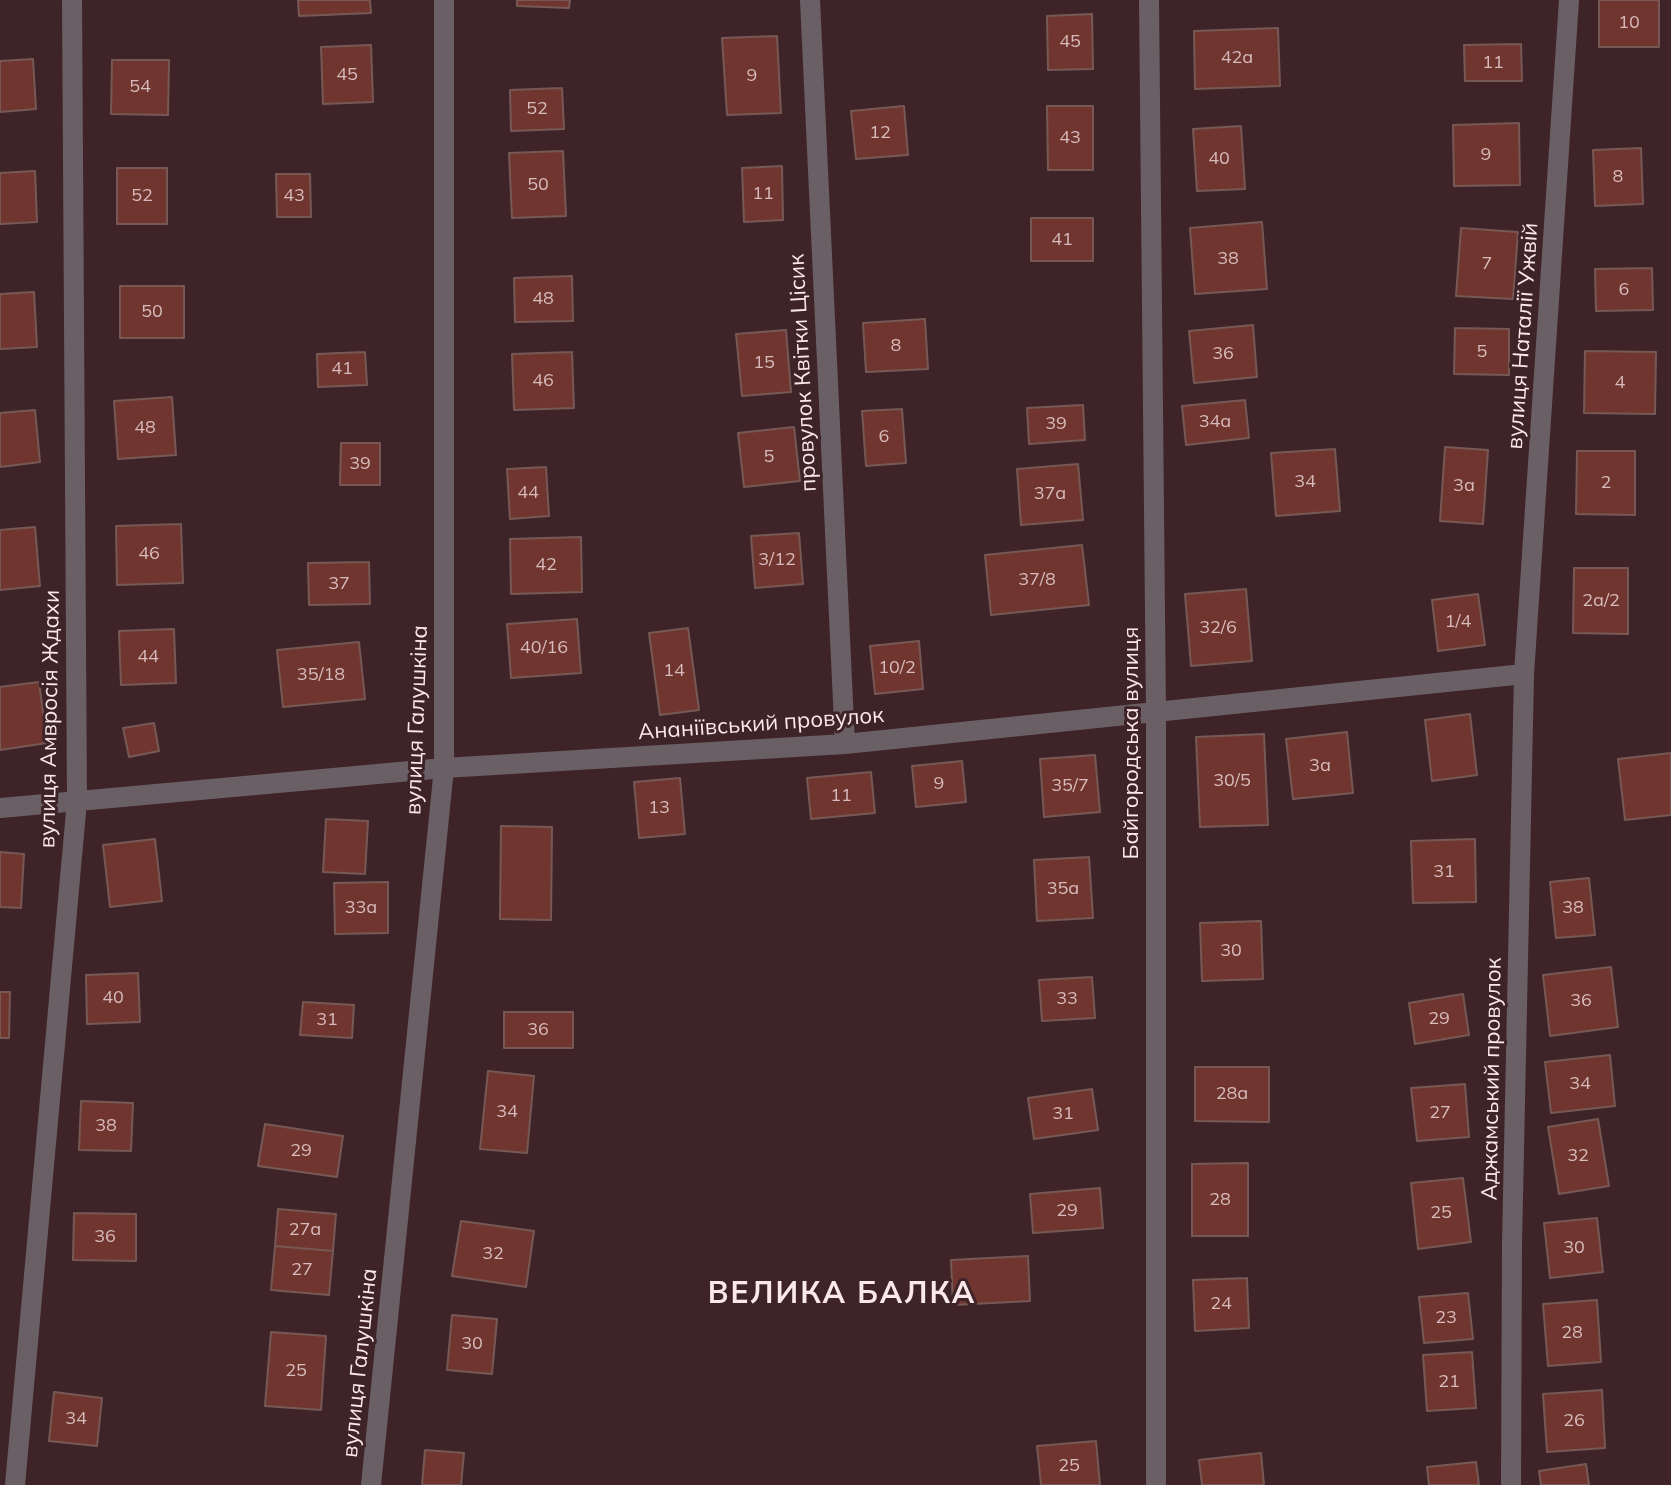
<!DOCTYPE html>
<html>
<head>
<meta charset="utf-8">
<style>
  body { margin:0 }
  canvas { display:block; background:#3e2429 }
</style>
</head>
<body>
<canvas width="1671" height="1485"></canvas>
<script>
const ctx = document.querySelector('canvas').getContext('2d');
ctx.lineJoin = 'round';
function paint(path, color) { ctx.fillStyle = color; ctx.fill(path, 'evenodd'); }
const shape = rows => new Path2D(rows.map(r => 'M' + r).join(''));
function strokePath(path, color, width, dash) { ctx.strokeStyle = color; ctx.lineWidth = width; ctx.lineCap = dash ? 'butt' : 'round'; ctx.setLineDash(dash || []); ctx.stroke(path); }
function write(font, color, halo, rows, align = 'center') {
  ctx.font = font + ' Mulish,sans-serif'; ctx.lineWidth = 6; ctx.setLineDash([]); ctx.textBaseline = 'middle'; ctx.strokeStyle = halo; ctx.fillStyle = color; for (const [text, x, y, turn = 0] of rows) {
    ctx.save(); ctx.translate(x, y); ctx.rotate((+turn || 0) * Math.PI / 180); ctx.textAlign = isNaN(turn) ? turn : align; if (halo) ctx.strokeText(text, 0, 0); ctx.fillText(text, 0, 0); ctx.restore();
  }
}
const building = shape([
  [298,0,370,0,371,13,299,16,298,0],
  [517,0,570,0,569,8,517,6,517,0],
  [1599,0,1659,0,1659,47,1599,47,1599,0],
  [1092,14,1093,69,1048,70,1047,16,1092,14],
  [1278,28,1280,86,1195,89,1194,31,1278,28],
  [777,36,781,113,727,115,722,38,777,36],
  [1521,44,1522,81,1465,81,1464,45,1521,44],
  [371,45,373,102,323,104,321,47,371,45],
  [33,59,36,109,0,112,0,61,33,59],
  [112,60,169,60,168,115,111,114,112,60],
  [562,88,564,129,511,131,510,90,562,88],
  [904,106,908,155,856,159,851,111,904,106],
  [1047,106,1093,106,1093,170,1048,170,1047,106],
  [1519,123,1520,185,1454,186,1453,125,1519,123],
  [1241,126,1245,189,1197,191,1193,129,1241,126],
  [1641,148,1643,204,1595,206,1593,150,1641,148],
  [563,151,566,216,512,218,509,153,563,151],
  [782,166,783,220,744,222,742,168,782,166],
  [117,168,167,168,167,224,117,224,117,168],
  [35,171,37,222,0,224,0,173,35,171],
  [276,174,310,174,311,217,277,217,276,174],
  [1031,218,1093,218,1093,261,1031,261,1031,218],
  [1262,222,1267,289,1195,294,1190,228,1262,222],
  [1461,228,1518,232,1513,299,1456,296,1461,228],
  [1652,268,1653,310,1596,311,1595,269,1652,268],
  [572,276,573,321,515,322,514,278,572,276],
  [120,286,184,286,184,338,120,338,120,286],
  [34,292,37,347,0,349,0,294,34,292],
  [925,319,928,369,866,372,863,323,925,319],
  [1253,325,1257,377,1194,383,1189,331,1253,325],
  [1455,328,1509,329,1509,375,1454,374,1455,328],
  [786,330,791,392,742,396,736,334,786,330],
  [1585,351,1656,352,1655,414,1584,413,1585,351],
  [365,352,367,385,318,387,317,354,365,352],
  [572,352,574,408,514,410,512,354,572,352],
  [172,397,176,455,118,459,114,401,172,397],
  [1245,400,1249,438,1186,445,1182,406,1245,400],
  [1083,405,1085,440,1029,444,1027,408,1083,405],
  [902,409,906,463,866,466,862,411,902,409],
  [35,410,40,462,0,467,0,413,35,410],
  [794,427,800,481,744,487,738,433,794,427],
  [341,443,380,443,380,485,340,485,341,443],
  [1445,447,1488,450,1483,524,1440,521,1445,447],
  [1335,449,1340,511,1276,516,1271,453,1335,449],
  [1577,451,1635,451,1635,515,1576,514,1577,451],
  [1078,464,1083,520,1021,525,1017,469,1078,464],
  [546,467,549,516,510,519,507,469,546,467],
  [181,524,183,583,117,585,116,526,181,524],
  [35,527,40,586,0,590,0,530,35,527],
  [799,533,803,584,755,588,751,536,799,533],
  [581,537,582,592,511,594,510,539,581,537],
  [1082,545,1089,605,991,615,985,555,1082,545],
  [369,562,370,604,309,605,308,563,369,562],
  [1574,568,1628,568,1628,634,1573,633,1574,568],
  [1246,589,1252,661,1191,666,1185,594,1246,589],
  [1478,594,1485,645,1438,651,1432,600,1478,594],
  [577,619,581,673,511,678,507,624,577,619],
  [688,628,699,710,660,715,649,633,688,628],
  [174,629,176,683,121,685,119,631,174,629],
  [919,641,923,689,875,694,870,646,919,641],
  [359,642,365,699,283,707,277,650,359,642],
  [39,682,47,743,0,750,0,687,39,682],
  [1470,714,1477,775,1432,781,1425,720,1470,714],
  [154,723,159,751,129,757,123,728,154,723],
  [1347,732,1353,793,1293,799,1286,739,1347,732],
  [1264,734,1268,825,1200,827,1196,737,1264,734],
  [1671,753,1671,815,1625,820,1618,759,1671,753],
  [1095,755,1100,812,1044,817,1040,759,1095,755],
  [962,761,966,802,916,807,912,766,962,761],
  [871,772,875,813,811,819,807,778,871,772],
  [680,778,685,834,639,838,634,782,680,778],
  [326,819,368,821,365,874,323,872,326,819],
  [501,826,552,827,551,920,500,919,501,826],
  [155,839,162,901,110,907,103,845,155,839],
  [1475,839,1476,902,1413,903,1411,841,1475,839],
  [0,852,24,854,21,908,0,907,0,852],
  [1089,857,1093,918,1037,921,1034,860,1089,857],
  [1589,878,1595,935,1556,938,1550,882,1589,878],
  [388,882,388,933,335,934,334,883,388,882],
  [1261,921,1263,979,1202,981,1200,923,1261,921],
  [1611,967,1618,1027,1550,1036,1543,975,1611,967],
  [138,973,140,1022,87,1024,86,975,138,973],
  [1092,977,1095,1018,1042,1021,1039,980,1092,977],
  [0,992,10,992,9,1038,0,1038,0,992],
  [1463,994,1469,1035,1415,1044,1409,1003,1463,994],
  [303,1002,354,1005,352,1038,300,1035,303,1002],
  [504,1012,573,1012,573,1048,504,1048,504,1012],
  [1610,1055,1615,1106,1551,1113,1545,1062,1610,1055],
  [1195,1067,1269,1067,1269,1122,1195,1121,1195,1067],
  [488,1071,534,1076,527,1153,480,1149,488,1071],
  [1465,1084,1469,1137,1417,1141,1411,1088,1465,1084],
  [1092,1089,1098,1130,1034,1139,1028,1098,1092,1089],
  [81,1101,133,1103,131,1151,79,1150,81,1101],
  [1598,1119,1609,1186,1559,1194,1548,1127,1598,1119],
  [265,1124,343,1136,337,1177,258,1166,265,1124],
  [1248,1163,1248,1236,1192,1236,1192,1164,1248,1163],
  [1463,1178,1471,1242,1418,1249,1411,1183,1463,1178],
  [1100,1188,1103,1228,1033,1233,1030,1194,1100,1188],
  [278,1209,336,1214,333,1251,275,1246,278,1209],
  [74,1213,136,1214,136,1261,73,1260,74,1213],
  [1597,1218,1603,1272,1550,1278,1544,1223,1597,1218],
  [461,1221,534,1231,526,1287,452,1276,461,1221],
  [275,1246,333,1251,329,1295,271,1290,275,1246],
  [1028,1256,1030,1301,953,1305,951,1260,1028,1256],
  [1247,1278,1249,1328,1195,1331,1193,1280,1247,1278],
  [1468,1293,1473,1339,1424,1343,1419,1297,1468,1293],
  [1597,1300,1601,1362,1548,1366,1543,1304,1597,1300],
  [452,1315,497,1319,492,1374,447,1370,452,1315],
  [271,1332,326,1336,321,1410,265,1406,271,1332],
  [1472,1352,1476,1408,1427,1411,1423,1355,1472,1352],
  [1602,1390,1605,1448,1547,1452,1543,1394,1602,1390],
  [54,1392,102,1398,97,1446,49,1441,54,1392],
  [1096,1441,1100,1485,1041,1485,1037,1446,1096,1441],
  [425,1450,464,1453,461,1485,422,1485,425,1450],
  [1261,1453,1264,1485,1202,1485,1199,1460,1261,1453],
  [1476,1462,1479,1485,1429,1485,1427,1467,1476,1462],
  [1586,1464,1589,1485,1541,1485,1539,1471,1586,1464]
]);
const minor = shape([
  [810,0,845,744],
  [1149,0,1156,713,1156,1485],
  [0,808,444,768,845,744,1524,674],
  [15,1485,77,801,72,0],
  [371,1485,444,768,444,0],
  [1511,1485,1512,1244,1524,674,1569,0]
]);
const numberNames = [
  ["10",1629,23],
  ["45",1070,42],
  ["42а",1237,58],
  ["11",1493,63],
  ["45",347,75],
  ["9",752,76],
  ["54",140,87],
  ["52",537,109],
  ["12",880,133],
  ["43",1070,138],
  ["9",1486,155],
  ["40",1219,159],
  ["8",1618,177],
  ["50",538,185],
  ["11",763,194],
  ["52",142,196],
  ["43",294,196],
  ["41",1062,240],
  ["38",1228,259],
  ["7",1487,264],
  ["6",1624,290],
  ["48",543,299],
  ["50",152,312],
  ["8",896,346],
  ["5",1482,352],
  ["36",1223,354],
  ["15",764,363],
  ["41",342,369],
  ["46",543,381],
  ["4",1620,383],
  ["34а",1215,422],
  ["39",1056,424],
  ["48",145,428],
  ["6",884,437],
  ["5",769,457],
  ["39",360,464],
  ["34",1305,482],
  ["2",1606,483],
  ["3а",1464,486],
  ["44",528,493],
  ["37а",1050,494],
  ["46",149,554],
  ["3/12",777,560],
  ["42",546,565],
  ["37/8",1037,580],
  ["37",339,584],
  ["2а/2",1601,601],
  ["1/4",1458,622],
  ["32/6",1218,628],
  ["40/16",544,648],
  ["44",148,657],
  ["10/2",897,668],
  ["14",674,671],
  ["35/18",321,675],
  ["3а",1320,766],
  ["30/5",1232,781],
  ["9",939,784],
  ["35/7",1070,786],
  ["11",841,796],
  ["13",659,808],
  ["31",1444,872],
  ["35а",1063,889],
  ["33а",361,908],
  ["38",1573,908],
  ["30",1231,951],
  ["40",113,998],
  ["33",1067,999],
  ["36",1581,1001],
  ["29",1439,1019],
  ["31",327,1020],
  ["36",538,1030],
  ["34",1580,1084],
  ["28а",1232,1094],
  ["34",507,1112],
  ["27",1440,1113],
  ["31",1063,1114],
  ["38",106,1126],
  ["29",301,1151],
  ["32",1578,1156],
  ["28",1220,1200],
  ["29",1067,1211],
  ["25",1441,1213],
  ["27а",305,1230],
  ["36",105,1237],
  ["30",1574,1248],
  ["32",493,1254],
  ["27",302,1270],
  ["24",1221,1304],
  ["23",1446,1318],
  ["28",1572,1333],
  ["30",472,1344],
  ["25",296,1371],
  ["21",1449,1382],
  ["34",76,1419],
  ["26",1574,1421],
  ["25",1069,1466]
];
const streetNames = [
  ["вулиця Наталії Ужвій",1523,336,-86],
  ["провулок Квітки Цісик",803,373,-93],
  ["вулиця Амвросія Ждахи",50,719,-89],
  ["вулиця Галушкіна",417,720,-88],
  ["Ананіївський провулок",761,724,-4],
  ["Байгородська вулиця",1131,743,-90],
  ["Аджамський провулок",1492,1079,-89],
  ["вулиця Галушкіна",360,1363,-84]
];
const districtNames = [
  ["ВЕЛИКА БАЛКА",842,1294]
];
paint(building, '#70352f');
strokePath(building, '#765955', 2);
strokePath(minor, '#6b5f66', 20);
write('18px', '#d8bbbc', null, numberNames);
write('22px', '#fbe8eb', '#3e2429', streetNames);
ctx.letterSpacing = '2px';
write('bold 30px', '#fbe8eb', '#3e2429', districtNames);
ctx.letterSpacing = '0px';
</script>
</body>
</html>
